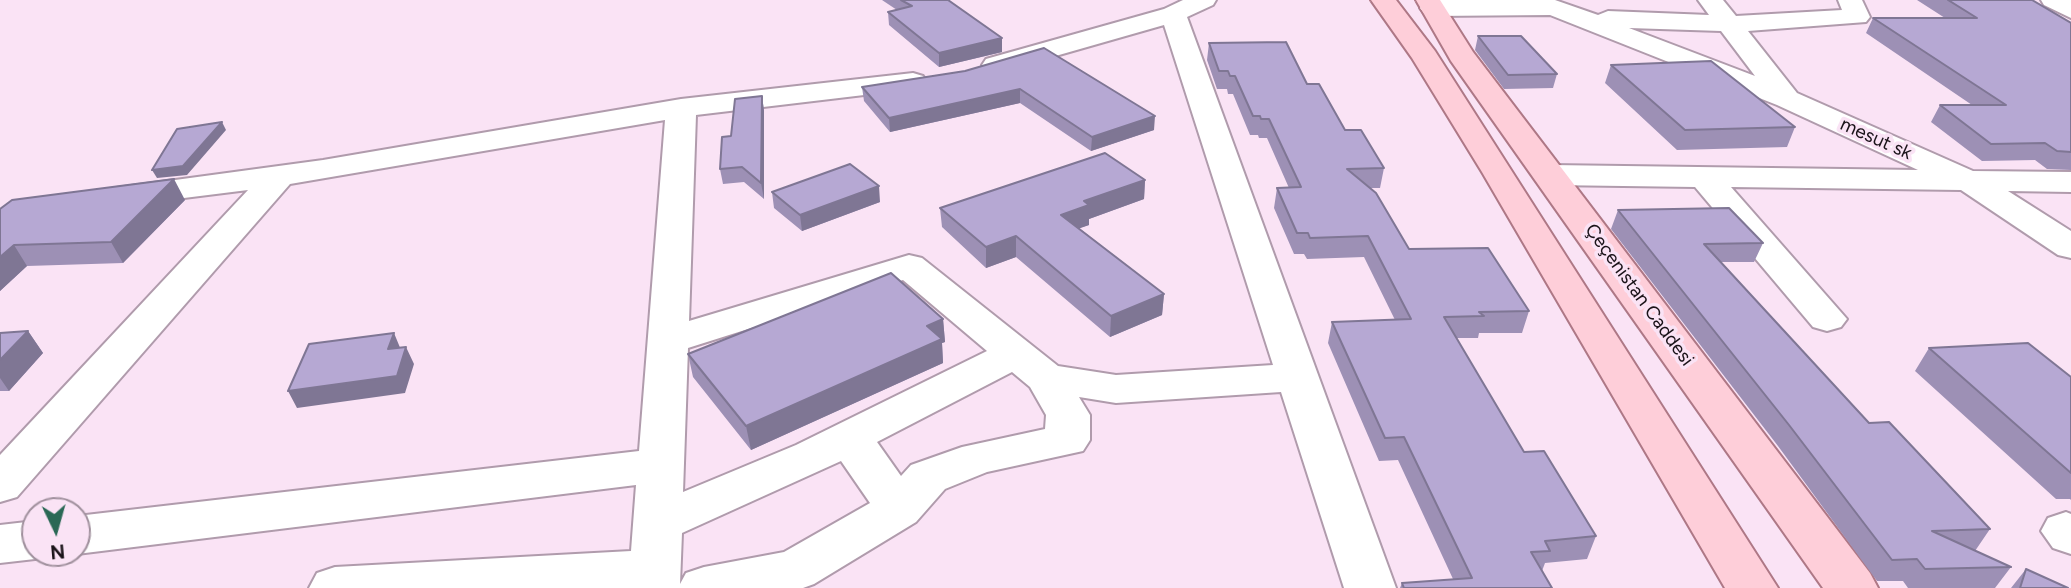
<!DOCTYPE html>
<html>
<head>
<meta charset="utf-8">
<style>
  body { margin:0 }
  #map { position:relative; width:2071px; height:588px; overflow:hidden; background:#fae3f5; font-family:Figtree,sans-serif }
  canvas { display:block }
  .north { position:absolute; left:21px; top:497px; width:70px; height:70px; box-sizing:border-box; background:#fae3f5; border:2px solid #a0909d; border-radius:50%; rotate:175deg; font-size:19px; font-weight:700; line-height:28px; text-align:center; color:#1a1319 }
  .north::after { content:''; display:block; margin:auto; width:24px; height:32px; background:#2a6855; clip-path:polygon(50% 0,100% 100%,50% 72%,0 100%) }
</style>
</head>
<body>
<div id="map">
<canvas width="2071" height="588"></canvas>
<div class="north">N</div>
</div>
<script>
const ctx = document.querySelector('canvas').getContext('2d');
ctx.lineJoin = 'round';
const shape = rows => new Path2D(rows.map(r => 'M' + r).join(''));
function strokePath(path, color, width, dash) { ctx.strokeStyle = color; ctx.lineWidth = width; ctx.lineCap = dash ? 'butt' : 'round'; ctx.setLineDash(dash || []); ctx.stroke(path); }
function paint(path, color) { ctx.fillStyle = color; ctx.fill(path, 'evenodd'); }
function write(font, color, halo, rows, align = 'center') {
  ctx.font = font + ' Figtree,sans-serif'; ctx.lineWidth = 7; ctx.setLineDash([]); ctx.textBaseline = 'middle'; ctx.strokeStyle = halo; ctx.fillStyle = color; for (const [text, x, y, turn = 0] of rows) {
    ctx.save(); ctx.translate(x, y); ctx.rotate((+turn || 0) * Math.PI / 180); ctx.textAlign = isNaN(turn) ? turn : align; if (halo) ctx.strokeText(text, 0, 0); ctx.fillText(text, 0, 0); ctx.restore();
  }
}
const minor = shape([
  [1183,0,1216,0,1213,5,1187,17,1396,588,1344,588,1281,392,1116,403,1079,397,1090,415,1090,440,1083,451,987,472,945,489,916,522,814,584,803,588,309,588,317,573,335,567,631,551,636,485,77,554,74,553,77,553,77,516,639,451,665,120,290,184,17,497,0,502,0,455,248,190,128,205,116,202,111,195,116,188,323,160,681,99,913,73,923,76,927,82,923,88,696,115,689,321,909,255,922,258,1058,366,1116,375,1273,365,1164,25,996,73,986,71,982,65,986,59,1164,9,1183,0],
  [903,280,987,351,796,445,683,492,688,348,903,280],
  [1012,372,1030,387,1046,415,1045,429,962,447,911,465,901,476,877,442,1012,372],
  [841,461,870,503,784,552,704,567,686,573,680,584,682,533,841,461],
  [1433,0,1555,0,1598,15,1608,11,1709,15,1698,0,1723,0,1736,16,1842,10,1838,0,1862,0,1870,17,1866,22,1748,31,1797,93,1973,171,2071,172,2071,192,2008,191,2071,231,2071,258,2058,255,1961,190,1731,187,1847,319,1841,327,1827,331,1813,327,1695,187,1551,185,1539,182,1535,175,1539,168,1551,165,1918,170,1777,105,1550,15,1433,16,1424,13,1420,8,1424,3,1433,0],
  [1629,28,1721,31,1755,76,1629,28],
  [2041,0,2071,0,2071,18,2044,5,2041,0],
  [2066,512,2071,514,2071,554,2053,548,2041,531,2048,518,2066,512],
  [35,521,35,553,53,553,35,559,0,563,0,525,35,521]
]);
const major = shape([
  [1371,0,1396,0,1435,51,1778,588,1725,588,1482,172,1412,58,1371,0],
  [1416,0,1440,0,1473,52,1870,573,1878,588,1823,588,1451,61,1416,0]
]);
const wall = shape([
  [882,0,948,0,1002,52,939,67,889,25,888,12,897,10],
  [1917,0,2032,0,2071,23,2071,170,2047,169,2035,160,1982,161,1931,122,1940,105,1972,105,1866,33,1873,18,1945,18],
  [1478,36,1557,74,1553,88,1504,89,1475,50],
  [1209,43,1307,84,1345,130,1384,168,1380,188,1370,188,1409,249,1529,311,1522,333,1479,333,1478,338,1456,338,1524,452,1596,536,1587,559,1545,563,1542,571,1552,588,1400,588,1402,583,1453,579,1398,460,1379,461,1328,343,1332,322,1395,320,1364,257,1307,259,1304,254,1294,254,1274,208,1277,188,1289,188,1267,138,1259,138,1258,135,1250,135,1233,94,1228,94,1227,89,1217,89,1207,60],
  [1611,65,1795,127,1787,147,1677,150,1605,83],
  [965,71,1154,130,1091,151,1020,103,890,132,864,101,862,87],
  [762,96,764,111,764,199,744,182,723,184,720,169,731,136],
  [1145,180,1144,199,1089,219,1089,225,1079,228,1164,294,1162,315,1110,337,1016,257,986,268,942,227,940,208],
  [772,192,880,202,802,231,774,208],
  [185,200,123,263,27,266,0,291,0,209],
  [1618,210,1763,243,1754,262,1721,262,1869,423,1990,529,1975,551,2011,567,1995,588,1908,588,1903,581,1877,581,1778,446,1611,229],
  [943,319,945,342,942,343,943,363,751,450,693,377,688,354],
  [28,331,43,353,9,391,0,391,0,333],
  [1929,348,2071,377,2071,500,2070,499,2056,499,1915,371],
  [2026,569,2068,588,2011,588]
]);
const shadedWall = shape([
  [1002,38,1002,52,939,67,939,53],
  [1020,89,1020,103,890,132,889,118],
  [762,96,764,111,764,199,761,183],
  [1155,116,1154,130,1091,151,1092,137],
  [222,122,226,130,187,175,157,178,152,170],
  [174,179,185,200,123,263,111,242],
  [1145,180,1144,199,1089,219,1089,225,1061,235,1061,215,1084,201],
  [879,186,880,202,802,231,800,215],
  [1016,236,1016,257,986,268,986,247],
  [14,245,27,266,0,291,0,257],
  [1164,294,1162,315,1110,337,1111,316],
  [943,319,945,342,942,343,943,363,751,450,746,426,927,326],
  [28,331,43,353,9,391,0,378,0,360],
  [394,333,401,350,388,349],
  [406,347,414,364,405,393,297,408,288,391]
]);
const building = shape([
  [901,0,948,0,1002,38,939,53,888,12,912,6,901,0],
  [1948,0,2032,0,2071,23,2071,152,2057,151,2045,143,1991,144,1940,105,2006,105,1873,18,1977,18,1948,0],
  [1478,36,1521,36,1557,74,1508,75,1478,36],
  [1286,42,1307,84,1319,84,1345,130,1361,130,1384,168,1347,169,1376,193,1409,249,1488,248,1529,311,1479,312,1484,316,1444,317,1524,452,1544,451,1596,536,1545,541,1550,551,1531,552,1552,588,1404,588,1402,583,1472,578,1404,437,1385,438,1332,322,1411,319,1368,236,1310,238,1308,233,1297,233,1277,188,1301,187,1269,119,1261,119,1260,116,1253,116,1235,76,1230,76,1228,71,1219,71,1209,43,1286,42],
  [1044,48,1155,116,1092,137,1020,89,889,118,862,87,965,71,1044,48],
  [1711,61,1795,127,1685,130,1611,65,1711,61],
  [762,96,761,183,742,167,720,169,722,137,731,136,735,99,762,96],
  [222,122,183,166,152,170,177,129,222,122],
  [1105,153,1145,180,1084,201,1089,205,1061,215,1164,294,1111,316,1016,236,986,247,940,208,1105,153],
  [850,164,879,186,800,215,772,192,850,164],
  [174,179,111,242,14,245,0,257,0,209,12,200,174,179],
  [1729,208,1763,243,1704,244,1869,423,1889,422,1990,529,1932,531,2011,567,1925,569,1917,559,1892,560,1789,425,1618,210,1729,208],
  [891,273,943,319,927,326,942,339,746,426,688,354,891,273],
  [28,331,0,360,0,333,28,331],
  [394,333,388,349,406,347,397,376,288,391,309,344,394,333],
  [2028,343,2071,377,2071,473,1929,348,2028,343],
  [2026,569,2068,588,2020,588,2026,569]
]);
const streetNames = [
  ["mesut sk",1876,139,24],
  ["Çeçenistan Caddesi",1639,295,54]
];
strokePath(minor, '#b09bac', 4);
strokePath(major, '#ae7886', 4);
paint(minor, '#fff');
paint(major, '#feced9');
paint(wall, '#9d90b5');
paint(shadedWall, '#7f7694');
paint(building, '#b6a8d3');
strokePath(building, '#7f7694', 2);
write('19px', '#1a1319', '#fae3f5', streetNames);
</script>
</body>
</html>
